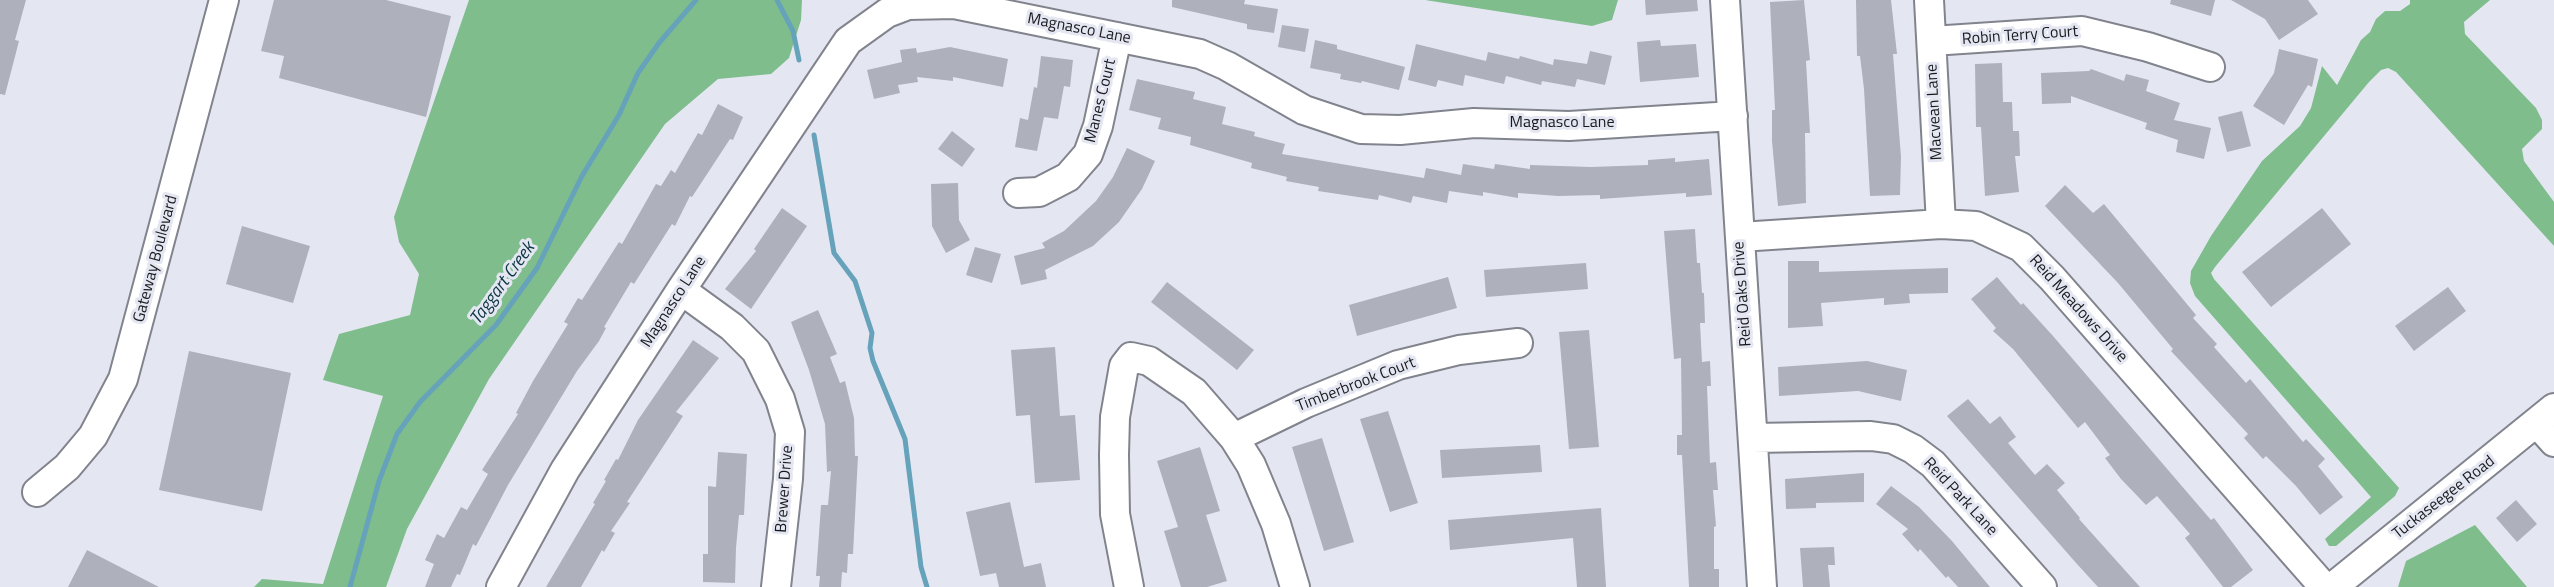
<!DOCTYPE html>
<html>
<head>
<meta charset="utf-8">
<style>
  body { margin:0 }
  canvas { display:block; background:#e4e7f2 }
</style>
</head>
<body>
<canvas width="2554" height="587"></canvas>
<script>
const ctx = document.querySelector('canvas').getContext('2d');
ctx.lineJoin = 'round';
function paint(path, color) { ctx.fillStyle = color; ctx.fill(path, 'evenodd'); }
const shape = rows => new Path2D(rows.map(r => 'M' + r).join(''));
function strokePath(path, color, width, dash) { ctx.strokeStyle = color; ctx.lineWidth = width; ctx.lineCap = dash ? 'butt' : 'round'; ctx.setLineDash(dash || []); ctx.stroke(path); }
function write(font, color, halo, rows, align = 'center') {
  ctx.font = font + ' "Titillium Web",sans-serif'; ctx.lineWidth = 6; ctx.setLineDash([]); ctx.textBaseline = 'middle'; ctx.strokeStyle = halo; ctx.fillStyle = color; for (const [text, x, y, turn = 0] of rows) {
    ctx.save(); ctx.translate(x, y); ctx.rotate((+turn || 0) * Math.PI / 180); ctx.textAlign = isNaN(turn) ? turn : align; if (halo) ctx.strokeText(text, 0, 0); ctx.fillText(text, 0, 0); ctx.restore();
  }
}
const forest = shape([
  [469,0,802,0,801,20,789,58,771,74,718,79,665,124,489,379,407,529,386,587,254,587,262,579,323,584,383,396,323,380,339,334,410,315,419,274,399,242,394,217],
  [1425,0,1618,0,1612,20,1592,26],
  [2410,0,2490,0,2464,22,2465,34,2536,108,2542,120,2542,129,2522,149,2524,161,2554,202,2554,246,2396,72,2388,68,2381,70,2369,82,2215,267,2211,273,2214,279,2399,488,2395,496,2336,546,2329,546,2325,539,2371,497,2195,296,2190,283,2191,271,2211,236,2262,161,2300,126,2311,108,2322,66,2337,85,2361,40,2370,32,2376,19,2385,11,2400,11,2410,4],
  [2475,525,2527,587,2398,587,2406,561]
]);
const stream = shape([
  [777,0,793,31,799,60],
  [814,135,834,253,855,281,872,333,870,348,873,361,905,439,921,567,927,587],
  [350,587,379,481,397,434,420,402,496,325,537,268,582,176,619,115,638,73,659,43,696,0]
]);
const building = shape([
  [0,0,26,0,15,40,19,41,5,95,0,94],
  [274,0,386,0,451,16,426,117,279,78,284,56,261,51],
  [1172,0,1245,0,1244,4,1278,9,1274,33,1247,29,1247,24,1172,7],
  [1645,0,1697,0,1698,11,1646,15],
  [1804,0,1810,60,1806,61,1810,133,1805,133,1806,203,1778,206,1772,141,1772,110,1775,110,1770,2],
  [1856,0,1891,0,1897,54,1893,54,1901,157,1900,195,1870,196,1864,89,1860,56,1857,56],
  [2171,0,2215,0,2211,16,2170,4],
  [2231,0,2308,0,2318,14,2279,40,2265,19],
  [1282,25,1309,29,1305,52,1278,47],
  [1315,40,1337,45,1337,49,1405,67,1399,90,1362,81,1361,83,1340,79,1341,74,1310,68],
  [1660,40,1661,46,1696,44,1699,77,1640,82,1637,42],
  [1416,44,1486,61,1488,52,1519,59,1520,56,1553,65,1554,59,1587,64,1590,51,1612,56,1605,85,1577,79,1575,87,1542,81,1541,85,1506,76,1504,84,1465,75,1463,86,1438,80,1436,87,1408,80],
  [950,47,1008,59,1003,87,953,77,953,81,917,77,918,82,898,85,900,93,874,99,867,70,902,62,900,50,916,48,917,53],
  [2279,49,2318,59,2312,87,2308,85,2284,125,2253,106,2274,73],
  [1041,56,1073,60,1070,87,1064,86,1058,119,1044,117,1037,151,1015,147,1020,118,1028,120,1034,87,1037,88],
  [2002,63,2003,102,2012,102,2013,131,2019,131,2020,156,2015,156,2019,192,1985,196,1981,127,1976,127,1975,64],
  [2091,69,2124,81,2126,74,2149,80,2146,91,2180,103,2174,120,2211,128,2204,159,2176,152,2178,140,2145,129,2147,123,2071,96,2071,103,2042,104,2041,73,2089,71],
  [1137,79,1195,92,1193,99,1226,107,1222,124,1255,132,1254,136,1285,144,1282,154,1424,178,1426,168,1461,175,1463,164,1494,169,1495,164,1530,169,1530,165,1591,167,1648,165,1648,160,1675,158,1675,162,1709,159,1712,195,1686,197,1686,193,1600,199,1600,195,1558,196,1518,193,1518,198,1483,192,1483,196,1449,191,1447,203,1413,196,1411,203,1379,195,1378,200,1318,191,1319,187,1286,181,1287,177,1251,168,1252,163,1190,145,1191,137,1158,129,1161,118,1129,110],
  [718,104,743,117,733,140,730,139,692,197,690,196,675,226,672,224,634,284,631,282,604,327,606,328,599,341,577,371,508,485,476,546,473,544,460,575,457,574,451,587,425,587,434,564,425,560,437,534,444,538,461,507,467,510,488,474,482,470,518,414,516,413,533,381,568,324,564,322,578,298,582,300,619,242,622,244,656,184,661,186,671,170,675,173,698,133,702,135],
  [2242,111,2251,146,2227,152,2218,117],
  [952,131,975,149,962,167,938,149],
  [1127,148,1155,161,1142,189,1119,222,1093,246,1045,270,1047,279,1021,285,1014,256,1045,248,1042,243,1064,231,1096,201,1113,177],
  [958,183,959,220,970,240,946,253,932,226,931,184],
  [2065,185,2093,213,2104,204,2196,315,2193,318,2217,344,2214,347,2246,383,2250,379,2303,442,2306,439,2325,459,2318,466,2343,497,2320,515,2296,486,2266,456,2263,459,2244,438,2248,434,2171,351,2173,349,2118,283,2045,206],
  [782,208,807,226,751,309,725,289,756,251,754,249],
  [2322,208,2351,244,2271,307,2242,272],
  [242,226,310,246,293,303,226,284],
  [1695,229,1697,263,1700,263,1702,293,1704,293,1705,323,1700,323,1702,362,1710,361,1711,386,1707,386,1710,463,1716,462,1718,490,1713,490,1716,526,1714,527,1714,569,1719,569,1719,587,1689,587,1682,455,1677,455,1677,435,1682,435,1681,358,1674,359,1664,231],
  [975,247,1001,254,992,283,966,275],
  [1788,261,1819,261,1819,272,1948,268,1948,293,1909,294,1910,303,1884,305,1884,298,1821,303,1823,326,1788,328],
  [1586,263,1588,289,1486,297,1484,270],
  [1448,277,1457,308,1357,336,1349,305],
  [1997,277,2021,305,2023,303,2053,336,2211,520,2214,518,2253,570,2231,587,2223,587,2185,538,2190,534,2157,496,2146,505,2121,479,2105,458,2110,455,2085,422,2078,428,2013,349,1993,331,1996,328,1971,299],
  [1167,282,1254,350,1237,370,1151,302],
  [2448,287,2466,311,2414,351,2395,326],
  [818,310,837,354,830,357,840,383,845,381,854,418,855,456,858,456,853,554,848,554,847,573,842,572,841,587,819,587,820,576,816,576,821,505,828,505,831,471,827,472,825,424,809,370,791,322],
  [1589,330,1599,447,1569,449,1559,332],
  [693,340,719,358,676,412,683,416,627,502,630,503,611,531,615,533,604,552,602,550,581,587,546,587,595,504,593,503,606,481,604,480,616,459,618,460,638,420],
  [1055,347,1060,416,1075,415,1080,480,1035,483,1030,415,1016,416,1011,350],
  [189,351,291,373,262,511,159,490],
  [1867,361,1907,370,1901,401,1858,391,1779,396,1778,367],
  [1968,399,1990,424,2000,416,2016,437,2008,443,2035,475,2047,464,2065,483,2057,490,2080,518,2079,519,2140,587,2098,587,2077,564,1947,416],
  [1388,411,1418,503,1390,512,1360,419],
  [1322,438,1354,542,1324,551,1292,447],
  [1540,445,1542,472,1442,478,1440,450],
  [1200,447,1220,511,1206,515,1227,581,1207,587,1181,587,1164,531,1178,527,1157,461],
  [718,452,747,454,744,515,739,515,736,548,735,583,703,582,703,554,708,554,708,486,716,487],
  [1864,473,1864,502,1816,503,1816,508,1786,509,1785,479],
  [1891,486,1919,507,1952,541,1990,587,1958,587,1948,576,1946,578,1920,549,1918,552,1902,534,1908,529,1876,504],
  [2516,500,2537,524,2517,542,2496,518],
  [1010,502,1024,567,1041,563,1046,587,999,587,996,573,980,576,966,512],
  [1601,508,1606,587,1577,587,1573,538,1450,550,1448,520],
  [1834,547,1835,565,1828,565,1830,587,1803,587,1800,548],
  [87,550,159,587,68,587]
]);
const minor = shape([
  [1725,0,1762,587],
  [1929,0,1941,224],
  [1932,41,2082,31,2148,47,2210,67],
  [1018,193,1039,192,1068,177,1088,154,1098,126,1117,37],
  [1740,237,1941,224,1976,226,2021,247,2052,278,2324,587],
  [681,290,732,327,756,351,780,399,790,432,788,479,776,587],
  [2537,423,2554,442],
  [1234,438,1306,403,1398,365,1459,350,1518,343],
  [1753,438,1871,436,1893,439,1913,449,1933,464,2042,587],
  [37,492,67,467,93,436,123,379,224,0],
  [501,587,565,470,681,290,848,41,887,13,908,5,954,4,1200,54,1227,66,1304,110,1361,129,1400,130,1474,123,1569,126,1733,116],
  [1129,587,1115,514,1114,455,1115,417,1124,366,1131,357,1149,361,1194,392,1234,438,1251,465,1276,524,1295,587],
  [2333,587,2554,408]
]);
const streetNames = [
  ["Magnasco Lane",1079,29,11],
  ["Robin Terry Court",2020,36,-4],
  ["Manes Court",1101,101,-76],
  ["Macvean Lane",1935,112,-93],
  ["Magnasco Lane",1562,123],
  ["Gateway Boulevard",156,259,-75],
  ["Reid Oaks Drive",1743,294,-94],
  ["Magnasco Lane",674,302,-57],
  ["Reid Meadows Drive",2078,309,48],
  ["Timberbrook Court",1356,385,-21],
  ["Brewer Drive",785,489,-86],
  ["Reid Park Lane",1960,497,47],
  ["Tuckaseegee Road",2444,498,-38]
];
const waterNames = [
  ["Taggart Creek",503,284,-54]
];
paint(forest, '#7fbd8d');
strokePath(stream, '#66a3bb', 5);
paint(building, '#aeb1bb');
strokePath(minor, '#81848d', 32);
strokePath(minor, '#fff', 28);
write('16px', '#191a1e', '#e4e7f2', streetNames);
write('italic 18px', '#0d3643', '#e4e7f2', waterNames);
</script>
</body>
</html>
